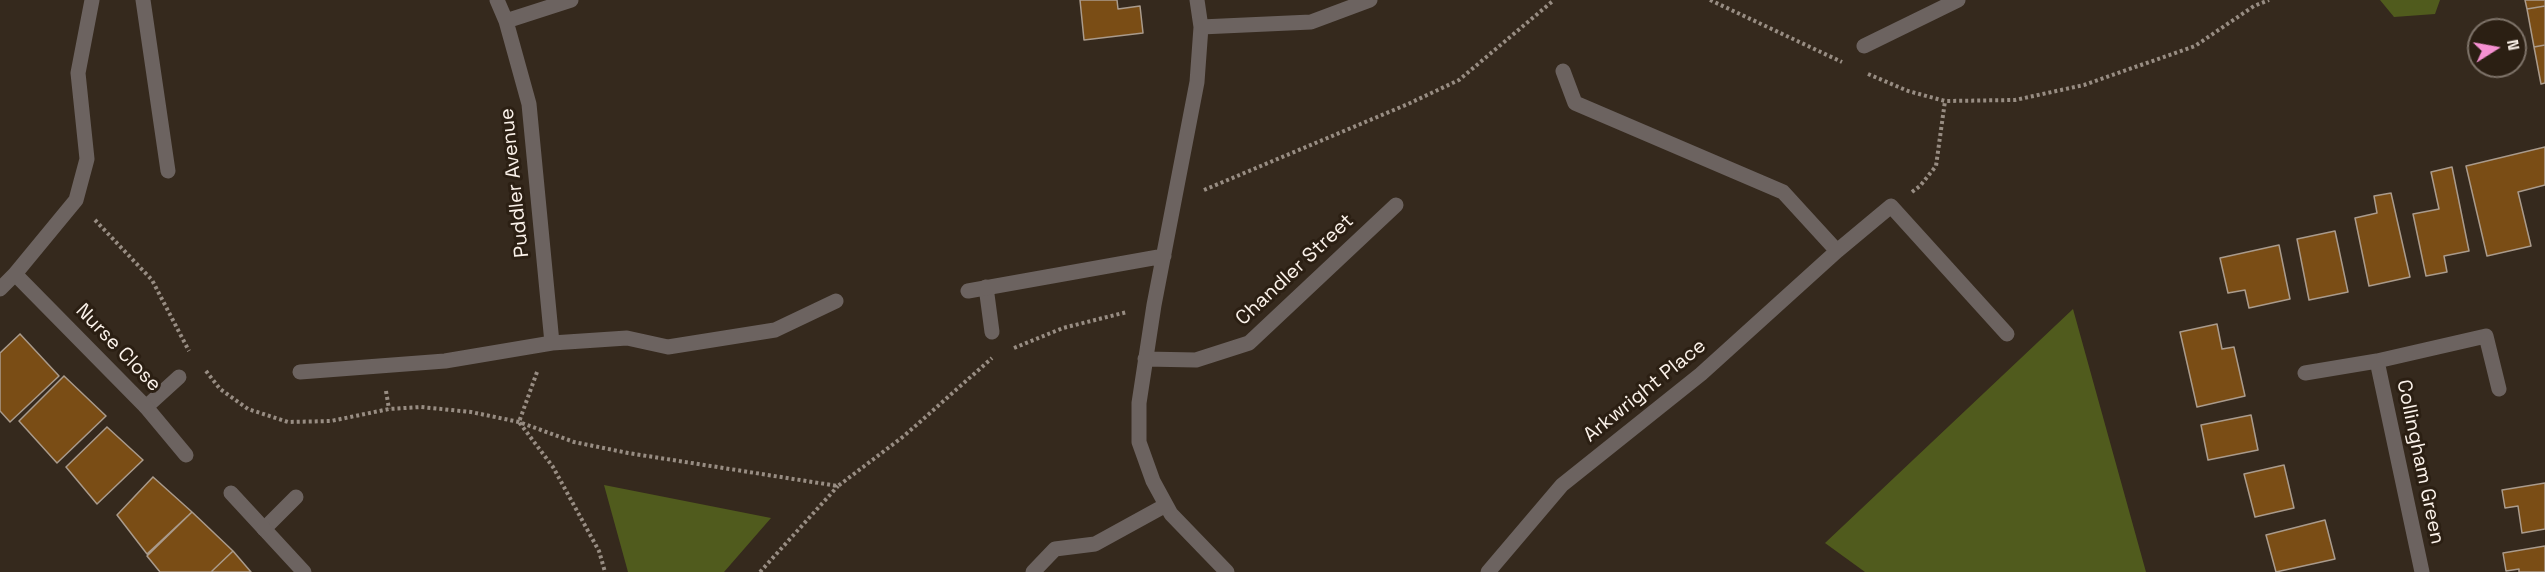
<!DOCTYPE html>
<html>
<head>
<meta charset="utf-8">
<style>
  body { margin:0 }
  #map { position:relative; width:2545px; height:572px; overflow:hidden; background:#35291d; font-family:"Space Grotesk",sans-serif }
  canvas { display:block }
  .north { position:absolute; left:2467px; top:18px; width:60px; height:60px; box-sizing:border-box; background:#2b1f13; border:2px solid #7e7369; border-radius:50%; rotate:79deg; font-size:16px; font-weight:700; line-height:24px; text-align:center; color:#fbf2ea }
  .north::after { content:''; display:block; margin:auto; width:21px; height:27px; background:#f590d1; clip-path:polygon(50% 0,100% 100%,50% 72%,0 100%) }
</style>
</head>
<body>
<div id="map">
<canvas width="2545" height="572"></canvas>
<div class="north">N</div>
</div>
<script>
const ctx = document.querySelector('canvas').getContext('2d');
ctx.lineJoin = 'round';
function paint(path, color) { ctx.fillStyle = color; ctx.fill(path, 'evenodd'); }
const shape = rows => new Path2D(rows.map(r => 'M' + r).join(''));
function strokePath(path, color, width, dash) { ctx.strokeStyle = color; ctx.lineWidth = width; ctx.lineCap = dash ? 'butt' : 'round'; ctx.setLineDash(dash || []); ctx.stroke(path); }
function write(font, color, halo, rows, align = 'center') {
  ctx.font = font + ' "Space Grotesk",sans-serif'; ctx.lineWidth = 6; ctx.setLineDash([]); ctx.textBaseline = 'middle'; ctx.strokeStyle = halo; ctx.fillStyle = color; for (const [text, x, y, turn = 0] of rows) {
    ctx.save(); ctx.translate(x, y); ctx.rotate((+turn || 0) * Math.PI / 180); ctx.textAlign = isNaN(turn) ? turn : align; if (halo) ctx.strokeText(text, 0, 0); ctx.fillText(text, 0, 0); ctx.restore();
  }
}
const green = shape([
  [2380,0,2440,0,2435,14,2394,17],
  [2073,309,2146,572,1865,572,1825,543],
  [604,485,771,518,724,572,628,572]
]);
const building = shape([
  [1080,0,1117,0,1118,9,1140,6,1143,33,1084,40,1080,0],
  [2525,0,2545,0,2545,6,2527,9,2525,0],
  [2545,6,2545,45,2534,47,2527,9,2545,6],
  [2545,45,2545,83,2541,84,2534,47,2545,45],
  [2545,147,2545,185,2518,192,2531,246,2487,256,2466,166,2545,147],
  [2452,167,2469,251,2444,256,2447,272,2426,276,2413,214,2439,209,2431,172,2452,167],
  [2391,193,2410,277,2369,286,2355,218,2377,213,2374,196,2391,193],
  [2335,231,2348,292,2309,300,2297,239,2335,231],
  [2279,245,2290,299,2249,308,2245,290,2228,293,2220,258,2279,245],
  [2217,324,2222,349,2234,347,2245,396,2197,407,2180,332,2217,324],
  [20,334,59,376,10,422,0,411,0,353,20,334],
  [64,376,106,416,57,463,19,421,64,376],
  [2251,415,2258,450,2208,460,2201,425,2251,415],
  [107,427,143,460,97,504,66,467,107,427],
  [2284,465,2294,508,2255,517,2244,474,2284,465],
  [153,477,192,512,147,554,117,515,153,477],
  [2545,483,2545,529,2522,533,2518,506,2505,508,2502,490,2545,483],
  [192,512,233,551,211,572,160,572,147,556,192,512],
  [2325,520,2335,559,2276,572,2266,535,2325,520],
  [2545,546,2545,572,2519,572,2519,569,2506,571,2503,553,2545,546],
  [233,551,251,572,211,572,233,551]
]);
const path = shape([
  [1710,0,1842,62],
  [1868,74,1908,91,1945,101,2015,100,2084,85,2195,46,2254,6,2269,0],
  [1204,190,1408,104,1459,80,1554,0],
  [1912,192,1920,186,1936,166,1945,101],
  [95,220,152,280,189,351],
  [1014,348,1063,328,1127,312],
  [206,371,220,389,248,409,288,422,331,421,389,409,421,407,471,412,519,422,574,442,628,453,838,486,904,436,992,358],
  [537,372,519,422,553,467,599,551,605,572],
  [386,391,389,409],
  [760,572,838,486]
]);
const service = shape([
  [986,287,992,332],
  [146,407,179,377],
  [264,529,296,497]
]);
const minor = shape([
  [143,0,168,171],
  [497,0,506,21,529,104,552,343],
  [1197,0,1201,27,1197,82,1154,305,1139,403,1139,442,1153,481,1171,514,1227,572],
  [506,21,571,0],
  [1201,27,1311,22,1370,0],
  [1864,46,1958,0],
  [1563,71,1575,103,1783,192,1837,251],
  [15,274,146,407,186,455],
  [0,289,15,274,76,200,87,159,78,73,92,0],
  [968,291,1164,256],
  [1145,359,1196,360,1249,343,1396,205],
  [300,372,445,361,552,343,627,338,668,347,775,330,836,301],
  [2305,373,2377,361],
  [231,493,304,572],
  [1033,572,1055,549,1095,544,1166,505],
  [1488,572,1562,485,1701,374,1837,251,1891,206,2007,334],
  [2422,572,2377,361,2486,336,2499,389]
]);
const streetNames = [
  ["Puddler Avenue",515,183,-96],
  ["Chandler Street",1295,270,-43],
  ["Nurse Close",118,348,46],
  ["Arkwright Place",1645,391,-39],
  ["Collingham Green",2420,462,78]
];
paint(green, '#505b1d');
paint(building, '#7a4d15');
strokePath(building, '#aa9b8c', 1.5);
strokePath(path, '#988d83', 4, [3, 3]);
strokePath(service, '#6c6360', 15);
strokePath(minor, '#6c6360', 15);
write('20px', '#fbf2ea', '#2b1f13', streetNames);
</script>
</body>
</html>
